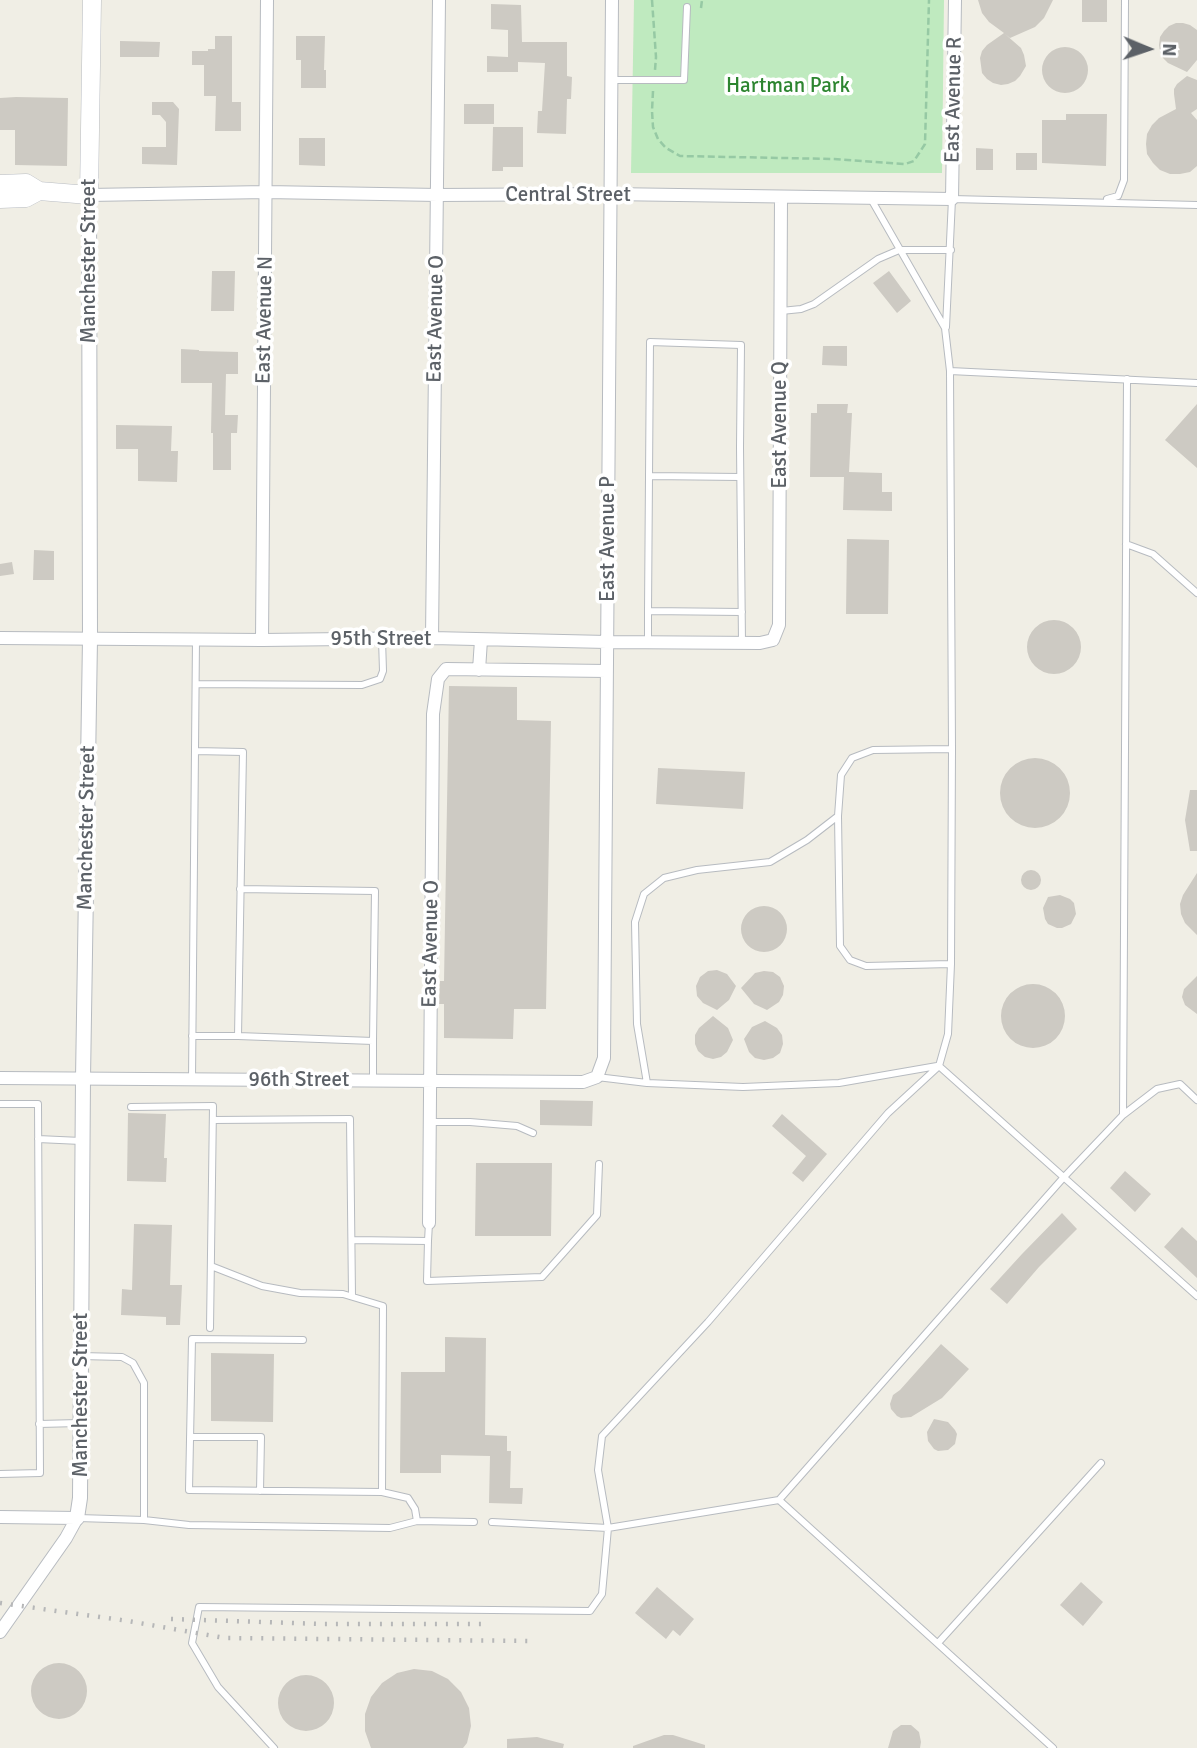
<!DOCTYPE html>
<html>
<head>
<meta charset="utf-8">
<style>
  body { margin:0 }
  #map { position:relative; width:1197px; height:1748px; overflow:hidden; background:#f0eee5; font-family:Signika,sans-serif }
  canvas { display:block }
  .north { position:absolute; left:1113px; top:14px; width:70px; height:70px; -webkit-text-stroke:5px #fff; paint-order:stroke; rotate:92deg; font-size:19px; font-weight:700; line-height:28px; text-align:center; color:#5c6167 }
  .north::after { content:''; display:block; margin:auto; width:24px; height:32px; background:#5c6167; clip-path:polygon(50% 0,100% 100%,50% 72%,0 100%) }
</style>
</head>
<body>
<div id="map">
<canvas width="1197" height="1748"></canvas>
<div class="north">N</div>
</div>
<script>
const ctx = document.querySelector('canvas').getContext('2d');
ctx.lineJoin = 'round';
function paint(path, color) { ctx.fillStyle = color; ctx.fill(path, 'evenodd'); }
const shape = rows => new Path2D(rows.map(r => 'M' + r).join(''));
function strokePath(path, color, width, dash) { ctx.strokeStyle = color; ctx.lineWidth = width; ctx.lineCap = dash ? 'butt' : 'round'; ctx.setLineDash(dash || []); ctx.stroke(path); }
function write(font, color, halo, rows, align = 'center') {
  ctx.font = font + ' Signika,sans-serif'; ctx.lineWidth = 7; ctx.setLineDash([]); ctx.textBaseline = 'middle'; ctx.strokeStyle = halo; ctx.fillStyle = color; for (const [text, x, y, turn = 0] of rows) {
    ctx.save(); ctx.translate(x, y); ctx.rotate((+turn || 0) * Math.PI / 180); ctx.textAlign = isNaN(turn) ? turn : align; if (halo) ctx.strokeText(text, 0, 0); ctx.fillText(text, 0, 0); ctx.restore();
  }
}
const green = shape([
  [634,0,944,0,942,173,631,173]
]);
const building = shape([
  [978,0,1053,0,1044,18,1035,27,1010,38,1005,34,1021,48,1024,55,1026,66,1020,76,1015,81,1008,84,1001,85,993,83,987,79,982,73,980,58,982,51,987,45,1004,33,989,22,982,13],
  [1082,0,1107,0,1107,22,1082,22],
  [491,4,521,5,522,42,567,42,567,76,572,77,571,99,567,99,566,134,537,133,538,111,542,111,545,63,518,62,518,72,487,72,487,56,508,57,508,30,491,29],
  [1176,23,1183,23,1190,25,1197,30,1197,60,1187,72,1168,63,1163,58,1160,52,1159,45,1160,37,1164,31,1169,26],
  [215,36,232,36,232,102,241,102,241,131,215,131,216,96,204,96,204,65,192,65,192,51,208,51,208,49,215,49],
  [296,36,325,36,324,70,326,70,326,88,301,88,301,60,296,60],
  [120,41,160,42,159,57,120,57],
  '1042 70a23 23 0 1 1 46 0a23 23 0 1 1-46 0Z',
  [1187,76,1197,80,1197,109,1191,113,1197,120,1197,166,1190,172,1180,174,1170,174,1160,170,1153,163,1147,154,1146,144,1147,134,1152,125,1159,118,1176,109,1174,94,1174,89,1177,84],
  [16,97,68,98,67,166,15,165,15,130,0,130,0,98],
  [152,102,173,102,179,109,177,165,142,164,142,147,166,147,166,122,160,115,152,115],
  [464,104,494,104,494,124,464,124],
  [1066,114,1107,114,1106,166,1042,163,1042,120,1066,120],
  [493,127,523,127,523,167,503,167,503,171,492,171],
  [299,138,325,138,325,166,299,165],
  [976,148,993,149,993,170,976,170],
  [1016,153,1037,153,1037,170,1016,170],
  [212,271,235,271,234,311,211,311],
  [889,271,911,301,897,313,873,283],
  [823,346,847,346,847,366,822,365],
  [181,349,199,350,199,351,238,352,238,374,226,374,225,415,238,415,237,433,231,433,231,470,213,470,213,433,211,433,212,383,181,383],
  [817,404,848,404,847,413,852,413,849,472,882,473,882,492,892,492,892,511,843,510,844,477,810,477,811,413,817,413],
  [1197,404,1197,468,1165,440],
  [116,425,172,426,171,451,178,451,177,482,138,481,138,449,116,449],
  [847,539,889,540,888,614,846,614],
  [34,550,54,551,54,580,33,580],
  [12,562,14,574,0,576,0,564],
  '1027 647a27 27 0 1 1 54 0a27 27 0 1 1-54 0Z',
  [449,686,517,687,517,720,551,721,546,1009,514,1009,513,1039,444,1038,444,1004,439,1004,440,981,444,981],
  '1000 793a35 35 0 1 1 70 0a35 35 0 1 1-70 0Z',
  [658,768,745,772,743,809,656,804],
  [1190,790,1197,790,1197,851,1190,851,1185,820],
  '1021 880a10 10 0 1 1 20 0a10 10 0 1 1-20 0Z',
  [1197,873,1197,935,1185,923,1181,914,1180,904,1183,895],
  [1060,895,1070,899,1074,903,1076,914,1071,924,1062,928,1057,928,1048,924,1045,919,1043,908,1048,897],
  '741 929a23 23 0 1 1 46 0a23 23 0 1 1-46 0Z',
  [717,970,727,974,736,986,729,1000,717,1010,703,1003,697,996,696,986,700,977,708,971],
  [764,971,773,972,780,977,784,986,783,995,779,1002,767,1010,754,1004,741,988,755,973],
  [1197,976,1197,1014,1185,1005,1182,997,1184,989],
  '1001 1016a32 32 0 1 1 64 0a32 32 0 1 1-64 0Z',
  [713,1016,728,1028,733,1040,727,1052,721,1057,713,1059,705,1057,698,1051,695,1044,695,1035,699,1028],
  [765,1021,777,1028,782,1035,783,1044,780,1053,773,1058,764,1060,755,1058,749,1052,744,1039,752,1027],
  [540,1100,593,1101,592,1126,540,1125],
  [128,1113,166,1114,164,1158,167,1158,166,1182,127,1181],
  [782,1114,827,1154,803,1182,792,1173,806,1156,772,1126],
  [476,1163,552,1163,551,1236,475,1236],
  [1125,1171,1151,1194,1135,1212,1110,1188],
  [1062,1213,1077,1229,1039,1267,1007,1304,990,1289,1022,1254],
  [134,1224,172,1225,170,1285,182,1285,180,1325,166,1325,166,1317,121,1315,122,1289,132,1290],
  [1182,1227,1197,1241,1197,1278,1164,1247],
  [445,1337,486,1338,485,1435,507,1436,507,1451,511,1451,510,1488,523,1488,522,1504,489,1503,490,1456,441,1455,441,1473,400,1473,401,1372,445,1372],
  [941,1344,969,1369,942,1398,911,1417,901,1418,897,1416,891,1409,890,1404,893,1395,900,1390],
  [211,1353,274,1354,273,1422,211,1421],
  [934,1419,948,1422,955,1430,957,1434,955,1444,948,1450,938,1451,934,1449,928,1441,927,1432],
  [1081,1582,1103,1602,1083,1626,1060,1605],
  [657,1587,694,1619,680,1636,673,1630,666,1639,635,1613],
  '31 1691a28 28 0 1 1 56 0a28 28 0 1 1-56 0Z',
  [414,1669,432,1671,448,1679,461,1692,469,1708,471,1726,467,1743,463,1748,371,1748,365,1731,365,1714,371,1697,382,1683,397,1673],
  '278 1703a28 28 0 1 1 56 0a28 28 0 1 1-56 0Z',
  [901,1725,911,1725,919,1732,921,1742,920,1748,888,1748,893,1731],
  [664,1735,673,1735,705,1745,705,1748,633,1748,633,1746],
  [537,1737,564,1744,563,1748,507,1748,507,1739]
]);
const path = shape([
  [652,0,656,57,655,70],
  [701,8,702,0],
  [653,91,652,111,653,127,658,139,666,148,680,156,834,159,905,164,914,161,925,144,929,0]
]);
const service = shape([
  [611,80,684,80,687,7],
  [1107,199,1118,196,1124,180,1125,0],
  [781,311,801,309,814,304,878,259,899,250,951,250],
  [946,327,952,199,1197,205],
  [950,371,1197,383],
  [649,476,740,477],
  [1126,544,1153,554,1197,593],
  [742,612,648,611,650,342,741,345,740,447,742,643],
  [648,642,648,611],
  [196,684,362,685,380,679,383,671,382,639],
  [838,816,840,946,850,960,866,966,951,964],
  [192,1036,238,1036,243,752,195,751],
  [238,1036,373,1041,375,891,240,889],
  [373,1041,373,1080],
  [939,1066,1197,1296],
  [597,1077,647,1083,743,1087,839,1083,937,1066],
  [192,1079,196,639],
  [647,1083,637,1024,635,922,644,894,664,878,697,870,770,862,807,840,838,816,841,775,852,758,873,750,952,749],
  [0,1104,38,1104,40,1473,0,1474],
  [131,1107,213,1106,210,1328],
  [1123,1115,1157,1089,1180,1084,1197,1100],
  [213,1120,350,1119,352,1296],
  [430,1122,470,1122,517,1126,533,1133],
  [38,1139,81,1141],
  [352,1240,428,1241,429,1223],
  [428,1241,427,1281,542,1277,597,1215,599,1164],
  [211,1266,262,1286,300,1293,343,1294,383,1306,382,1492,408,1498,415,1509,417,1521],
  [303,1340,192,1339,189,1490,382,1492],
  [81,1356,122,1357,133,1363,144,1383,144,1520],
  [39,1424,79,1423],
  [190,1437,261,1437,260,1491],
  [779,1500,1064,1177,1123,1115,1127,379],
  [78,1518,144,1520,189,1525,390,1528,417,1521,474,1522],
  [492,1522,608,1528,779,1500,1053,1748],
  [938,1643,1101,1463],
  [274,1748,218,1687,192,1643,199,1607,590,1611,602,1594,608,1528,598,1470,602,1436,708,1322,888,1113,939,1066,948,1034,951,964,952,749,950,371,945,328,871,199]
]);
const minor = shape([
  [89,195,266,192,438,195,610,194,952,199,955,0],
  [0,638,262,640,432,638,607,642,760,643,773,640,779,625,781,197],
  [432,638,439,0],
  [262,640,267,0],
  [479,670,481,640],
  [0,1078,583,1082,597,1077,604,1058,612,0],
  [429,1223,433,714,438,679,446,669,607,671],
  [0,1517,77,1518,66,1538,0,1632]
]);
const tertiary = shape([
  [77,1518,80,1498,83,1078,90,639,89,195]
]);
const secondary = shape([
  [0,184,26,183,39,191,89,195,92,0],
  [0,199,26,198,39,191]
]);
const rail = shape([
  [0,1603,128,1621,225,1638,534,1641],
  [171,1619,324,1624,488,1624]
]);
const parkNames = [
  ["Hartman Park",788,86]
];
const streetNames = [
  ["East Avenue R",954,100,-89],
  ["Central Street",568,195],
  ["Manchester Street",89,261,-90],
  ["East Avenue O",436,319,-89],
  ["East Avenue N",265,320,-89],
  ["East Avenue Q",780,425,-90],
  ["East Avenue P",608,539,-90],
  ["95th Street",381,639],
  ["Manchester Street",87,828,-89],
  ["East Avenue O",431,944,-89],
  ["96th Street",299,1080],
  ["Manchester Street",81,1395,-90]
];
paint(green, '#bfeabf');
paint(building, '#cdcac3');
strokePath(service, '#b7bbc0', 8);
strokePath(minor, '#b7bbc0', 14);
strokePath(tertiary, '#b7bbc0', 16);
strokePath(secondary, '#b8bcc2', 19);
strokePath(path, '#96c9a4', 2.5, [7, 3.5]);
strokePath(service, '#fff', 6);
strokePath(minor, '#fff', 12);
strokePath(tertiary, '#fff', 14);
strokePath(secondary, '#fff', 18);
strokePath(rail, '#b6b7b8', 4.5, [2, 9]);
write('21px', '#2d8530', '#fff', parkNames);
write('21px', '#5c6167', '#fff', streetNames);
</script>
</body>
</html>
